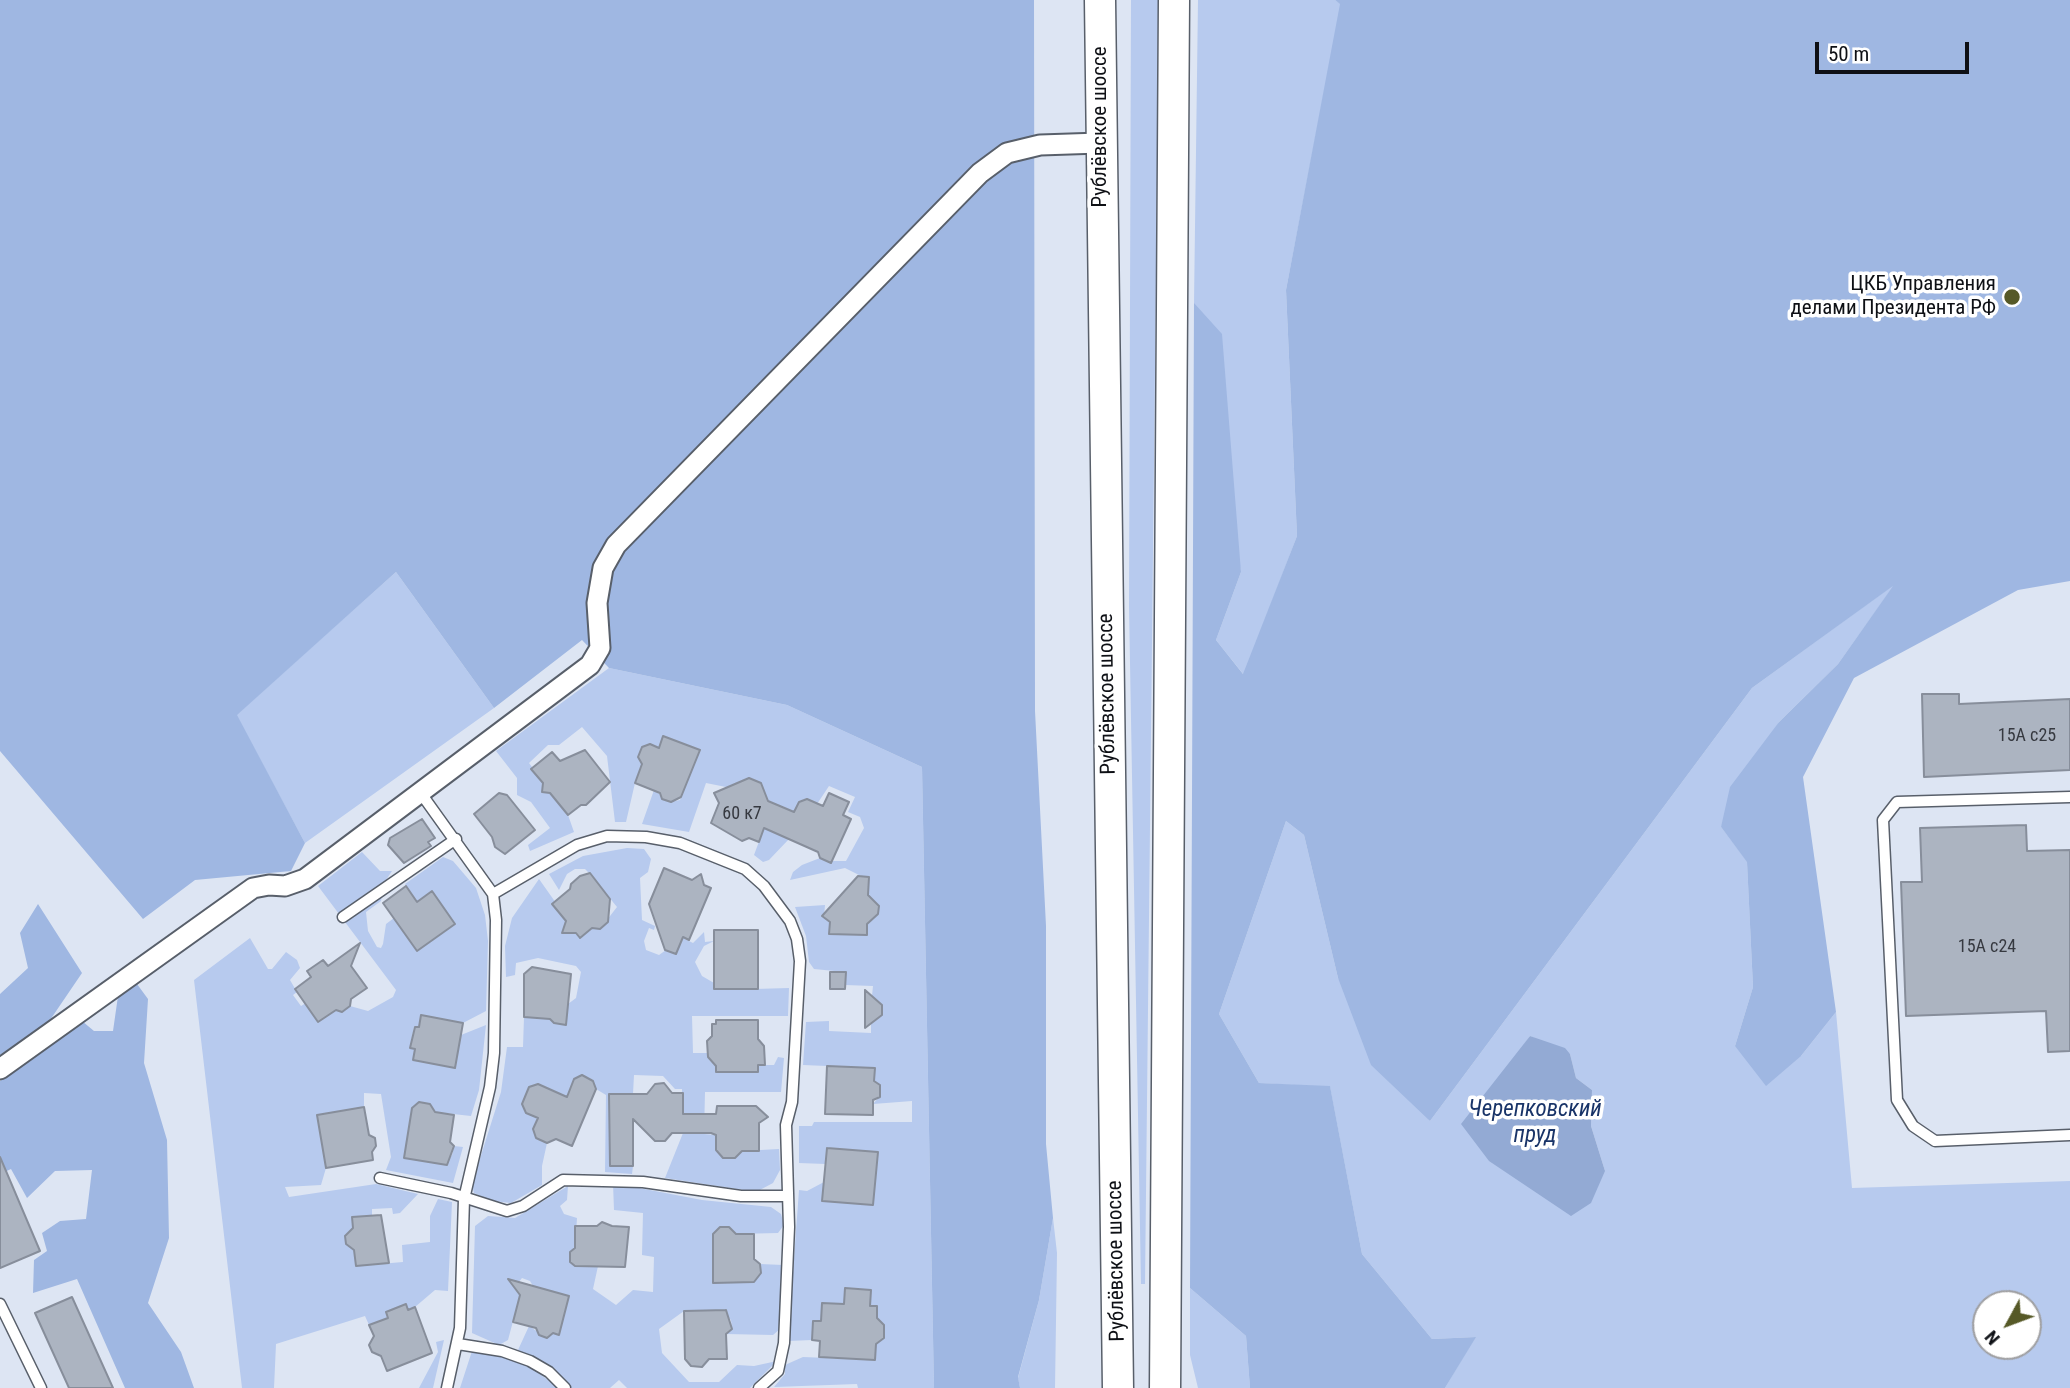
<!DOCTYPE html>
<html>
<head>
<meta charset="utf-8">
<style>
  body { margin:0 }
  #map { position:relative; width:2070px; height:1388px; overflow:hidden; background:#dde5f3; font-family:"Roboto Condensed",sans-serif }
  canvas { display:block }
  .north { position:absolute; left:1972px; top:1290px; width:70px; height:70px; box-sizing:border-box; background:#fff; border:2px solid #9f9fa1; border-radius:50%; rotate:229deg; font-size:19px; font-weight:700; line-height:28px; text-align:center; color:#0e1015 }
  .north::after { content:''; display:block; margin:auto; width:24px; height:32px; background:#565927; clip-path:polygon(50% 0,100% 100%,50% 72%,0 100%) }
  .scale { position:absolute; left:1815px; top:42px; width:154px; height:32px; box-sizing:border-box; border:4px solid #0e1015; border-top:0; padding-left:9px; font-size:21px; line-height:24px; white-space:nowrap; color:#0e1015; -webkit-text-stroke:5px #fff; paint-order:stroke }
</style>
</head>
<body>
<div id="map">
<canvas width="2070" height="1388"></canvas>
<div class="north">N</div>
<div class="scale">50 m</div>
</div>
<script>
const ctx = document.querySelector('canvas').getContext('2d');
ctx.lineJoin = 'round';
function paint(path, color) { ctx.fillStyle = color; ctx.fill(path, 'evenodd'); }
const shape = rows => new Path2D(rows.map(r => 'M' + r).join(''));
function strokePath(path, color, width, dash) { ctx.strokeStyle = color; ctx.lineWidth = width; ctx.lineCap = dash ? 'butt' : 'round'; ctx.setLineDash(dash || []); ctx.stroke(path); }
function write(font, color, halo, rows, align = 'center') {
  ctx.font = font + ' "Roboto Condensed",sans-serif'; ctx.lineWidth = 7; ctx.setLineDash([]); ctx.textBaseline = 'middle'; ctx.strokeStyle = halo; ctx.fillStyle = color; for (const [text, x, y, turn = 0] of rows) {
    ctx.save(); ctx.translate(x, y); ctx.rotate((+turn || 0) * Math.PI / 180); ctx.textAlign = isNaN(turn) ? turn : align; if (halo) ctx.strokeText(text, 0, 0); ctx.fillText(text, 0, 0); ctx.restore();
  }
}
const green = shape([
  [1131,0,1159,0,1145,1284,1141,1284,1129,606],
  [1198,0,1335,0,1341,4,1286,290,1297,536,1244,675,1216,640,1241,572,1194,303],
  [396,572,494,708,305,843,236,715],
  [1895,584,1838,664,1779,722,1721,827,1747,861,1753,987,1735,1046,1801,1056,1836,1012,1852,1188,2070,1181,2070,1388,1445,1388,1475,1337,1432,1339,1362,1254,1330,1087,1259,1083,1219,1014,1286,821,1304,835,1338,978,1430,1121,1752,688],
  [1530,1036,1570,1054,1576,1078,1592,1090,1591,1126,1605,1171,1517,1055],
  [1986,1304,2028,1304,2028,1346,1986,1346],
  [609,668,787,705,922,767,934,1388,858,1388,857,1384,774,1387,785,1374,785,1365,803,1357,875,1360,876,1344,884,1338,884,1325,877,1318,877,1307,870,1306,871,1290,845,1288,844,1304,822,1304,821,1321,813,1321,812,1340,788,1341,799,1190,807,1191,824,1182,823,1201,873,1205,878,1153,827,1148,826,1164,799,1163,799,1126,812,1126,814,1122,912,1122,912,1101,873,1104,880,1096,880,1085,874,1081,874,1068,803,1065,806,1022,829,1021,829,1031,871,1033,871,1023,882,1015,882,1005,872,996,873,986,845,985,845,972,814,969,809,962,806,936,795,907,825,905,824,917,830,920,829,934,866,935,867,919,878,914,878,906,868,899,869,880,845,868,790,880,793,872,802,865,820,858,827,861,846,861,864,828,860,817,848,812,855,797,829,786,817,804,807,799,799,801,789,839,769,860,763,862,754,855,773,804,764,800,765,794,761,783,749,778,739,783,736,789,706,783,689,832,642,824,654,790,670,802,680,800,699,750,664,736,659,748,650,744,635,783,626,822,615,822,607,756,582,727,559,745,548,745,529,763,568,815,574,832,530,851,528,845,550,828,531,802,517,795,517,778,496,751],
  [627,848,644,849,651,859,648,872,640,878,642,920,655,926,654,930,649,928,644,941,646,950,659,955,666,950,675,954,681,941,679,936,693,943,704,932,705,942,714,941,704,946,695,962,702,976,714,983,754,989,789,988,788,1016,692,1016,693,1053,708,1053,712,1062,716,1062,717,1072,758,1072,758,1065,774,1065,778,1057,784,1058,781,1092,705,1092,704,1134,716,1135,716,1150,723,1158,735,1158,742,1151,779,1149,780,1170,773,1183,756,1192,665,1178,683,1133,682,1089,675,1089,663,1076,634,1075,633,1094,610,1094,611,1166,633,1166,632,1174,605,1172,606,1095,596,1089,593,1080,582,1075,574,1080,567,1097,538,1084,529,1087,522,1103,526,1113,538,1118,533,1129,536,1138,547,1143,542,1166,542,1185,511,1203,493,1201,474,1193,472,1184,501,1092,507,1047,523,1047,524,1017,550,1019,554,1023,566,1021,568,1004,576,998,581,972,576,966,538,958,516,963,515,975,506,977,505,946,512,918,539,879,580,937,592,928,600,929,617,907,592,876,585,869,575,869,567,874,559,890,549,874,583,856],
  [362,852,380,871,392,871,384,883,381,901,366,912,368,931,377,947,381,948,383,944,386,924,394,918,417,951,431,892,417,902,405,884,443,857,453,861,476,888,485,915,488,941,486,1011,463,1023,422,1015,419,1027,414,1027,410,1048,415,1049,413,1060,455,1068,461,1035,486,1025,479,1090,471,1116,435,1112,448,1159,452,1155,454,1146,463,1147,453,1183,386,1170,391,1157,381,1094,364,1093,364,1107,317,1115,326,1168,321,1185,285,1187,289,1197,376,1184,418,1194,400,1213,393,1214,392,1208,372,1209,372,1215,352,1217,356,1266,403,1262,402,1245,430,1242,430,1216,438,1199,452,1202,448,1291,435,1290,415,1307,408,1310,405,1304,386,1312,388,1318,369,1325,365,1316,276,1344,274,1388,242,1388,194,980,250,938,268,969,272,969,286,952,297,960,300,968,290,980,297,992,293,995,301,1006,306,1003,342,1012,350,1006,368,1011,393,997,396,990,318,886],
  [613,1183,702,1200,771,1207,781,1214,784,1225,778,1233,736,1234,729,1227,720,1227,713,1234,713,1283,754,1282,761,1273,760,1264,783,1265,780,1329,773,1335,726,1334,732,1329,731,1320,726,1315,684,1311,659,1329,662,1353,689,1382,719,1382,737,1365,754,1366,777,1361,750,1388,627,1388,619,1380,610,1388,570,1388,551,1370,518,1350,529,1326,547,1338,553,1333,559,1334,569,1296,533,1286,530,1281,522,1278,514,1288,520,1295,508,1340,499,1345,472,1333,475,1226,488,1216,515,1218,568,1186,567,1200,560,1206,564,1214,577,1218,575,1248,570,1253,570,1262,575,1266,598,1266,593,1289,616,1305,633,1290,653,1292,654,1257,642,1255,643,1213,614,1210],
  [1053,1218,1057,1253,1055,1388,1020,1388,1018,1378,1039,1300],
  [1190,1288,1246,1336,1250,1388,1198,1388,1190,1355],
  [444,1340,433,1388,419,1388,438,1352,436,1342],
  [472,1351,522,1361,559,1388,460,1388]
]);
const forest = shape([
  [0,0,1034,0,1035,711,1046,926,1046,1144,1053,1218,1039,1300,1018,1377,1020,1388,934,1388,922,767,787,705,609,668,582,640,494,708,396,572,237,715,305,843,291,871,195,880,143,919,0,751],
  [1335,0,2070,0,2070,581,2018,590,1854,678,1803,777,1836,1012,1801,1056,1766,1086,1735,1046,1753,987,1747,862,1721,827,1730,787,1779,722,1838,664,1893,586,1752,688,1430,1121,1371,1065,1338,978,1304,835,1286,821,1219,1014,1259,1083,1330,1086,1362,1254,1432,1339,1476,1337,1445,1388,1250,1388,1246,1336,1190,1288,1194,303,1222,334,1241,572,1216,640,1243,674,1297,536,1286,290,1340,4],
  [38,904,82,973,48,1023,0,1055,0,994,28,968,20,933],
  [137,984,148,999,144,1063,167,1140,169,1238,148,1303,181,1352,194,1388,125,1388,77,1279,33,1293,34,1260,47,1251,42,1233,60,1221,86,1219,92,1170,55,1171,27,1198,11,1169,0,1174,0,1081,82,1021,94,1031,113,1031,118,996]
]);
const water = shape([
  [1530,1036,1565,1048,1570,1054,1576,1078,1592,1090,1591,1126,1605,1171,1591,1203,1571,1216,1489,1161,1461,1124]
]);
const building = shape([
  [1922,694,1959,694,1959,704,2070,699,2070,770,1924,777,1922,694],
  [663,736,700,750,681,797,671,802,662,799,660,793,635,783,642,764,638,757,642,747,650,744,659,748,663,736],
  [585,750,610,782,586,805,581,805,568,815,550,793,542,792,543,783,531,769,552,752,560,761,585,750],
  [749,778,761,783,768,801,794,812,799,802,807,799,823,806,829,793,849,802,843,815,851,819,831,863,820,858,818,852,764,828,759,842,749,838,742,841,711,823,719,803,714,793,749,778],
  [499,793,507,795,535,830,505,854,495,847,492,837,474,814,499,793],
  [422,819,435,838,428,842,431,846,404,863,388,845,390,838,422,819],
  [2026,825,2027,851,2070,850,2070,1051,2048,1052,2046,1011,1906,1016,1901,882,1922,882,1920,828,2026,825],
  [664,868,692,880,701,874,704,885,711,888,689,940,683,937,676,954,665,950,649,904,664,868],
  [590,873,610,899,608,922,600,929,592,928,580,938,576,933,562,933,566,921,552,904,570,889,571,884,580,876,590,873],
  [858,876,869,877,868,895,879,906,878,914,867,924,867,935,829,934,830,922,822,916,858,876],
  [406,886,417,902,432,891,455,924,417,951,383,903,406,886],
  [714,930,758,930,758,989,714,989,714,930],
  [360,943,351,966,367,988,351,999,350,1006,342,1012,336,1010,318,1022,295,989,311,977,307,971,323,960,328,966,360,943],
  [532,967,571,974,566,1025,554,1023,550,1019,524,1017,524,974,532,967],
  [830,972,846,972,845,989,830,989,830,972],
  [865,990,882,1005,882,1015,865,1028,865,990],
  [421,1015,463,1023,455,1068,413,1060,415,1049,410,1048,415,1027,419,1027,421,1015],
  [716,1020,758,1020,758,1039,764,1046,765,1065,758,1065,758,1072,716,1072,716,1066,708,1057,707,1041,712,1036,712,1024,716,1024,716,1020],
  [827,1066,875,1068,874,1081,880,1085,880,1097,873,1100,873,1115,825,1114,827,1066],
  [582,1075,593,1081,596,1089,572,1146,556,1139,547,1143,536,1138,533,1129,538,1118,526,1113,522,1104,529,1087,538,1084,567,1097,574,1079,582,1075],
  [664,1083,672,1093,683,1093,683,1114,716,1114,717,1106,756,1106,768,1117,759,1123,759,1151,742,1151,735,1158,723,1158,716,1150,716,1135,711,1133,672,1133,665,1141,655,1141,633,1119,633,1166,610,1166,609,1094,647,1094,655,1084,664,1083],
  [419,1102,430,1104,435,1112,454,1115,450,1142,454,1146,447,1165,404,1158,412,1108,419,1102],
  [364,1107,369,1135,375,1138,376,1146,372,1152,373,1160,326,1168,317,1115,364,1107],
  [827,1148,878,1152,873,1205,822,1201,827,1148],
  [0,1157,40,1251,0,1268,0,1157],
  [381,1215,389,1263,356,1266,354,1250,346,1244,345,1236,353,1228,352,1217,381,1215],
  [602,1222,612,1226,629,1227,625,1267,575,1266,570,1262,570,1252,575,1248,575,1226,597,1226,602,1222],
  [720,1227,729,1227,736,1234,754,1234,754,1259,760,1264,761,1273,754,1282,713,1283,713,1234,720,1227],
  [508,1279,569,1296,559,1335,553,1333,547,1338,539,1335,536,1328,513,1322,520,1295,508,1279],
  [845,1288,871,1290,870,1306,877,1306,877,1318,884,1325,884,1338,876,1344,875,1360,819,1357,820,1341,812,1340,813,1321,821,1321,822,1303,844,1304,845,1288],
  [72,1297,113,1388,69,1388,35,1313,72,1297],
  [406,1304,408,1310,415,1307,432,1353,387,1371,381,1356,372,1352,369,1345,374,1336,369,1325,388,1318,386,1312,406,1304],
  [726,1310,732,1329,726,1334,727,1359,709,1359,702,1367,691,1366,685,1359,684,1311,726,1310]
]);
const service = shape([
  [420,792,493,894,496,920,494,1053,490,1087,464,1199,460,1328,447,1388],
  [2070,797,1897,802,1883,820,1897,1100,1913,1126,1935,1141,2070,1135],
  [493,894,577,845,607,836,646,837,680,843,745,869,764,886,790,921,797,939,800,961,792,1102,786,1125,789,1227,784,1343,778,1371,759,1388],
  [343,917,456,839],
  [380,1178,451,1193,507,1211,523,1206,563,1180,643,1182,741,1196,788,1196],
  [0,1304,41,1388],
  [458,1344,502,1351,530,1361,549,1372,565,1388]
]);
const minor = shape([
  [0,1069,253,888,269,885,285,886,305,879,590,665,600,648,597,603,603,568,616,545,980,173,1007,153,1040,145,1100,143]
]);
const primary = shape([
  [1100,0,1118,1388],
  [1165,1388,1174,0]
]);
const markers = [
  [2012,297,9,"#565927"]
];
const numberNames = [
  ["15А с25",2027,736],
  ["60 к7",742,814],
  ["15А с24",1987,947]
];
const streetNames = [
  ["Рублёвское шоссе",1101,127,-90],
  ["Рублёвское шоссе",1108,694,-91],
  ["Рублёвское шоссе",1117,1261,-91]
];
const poiNames = [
  ["ЦКБ Управления",1996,285],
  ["делами Президента РФ",1996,309]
];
const waterNames = [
  ["Черепковский",1535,1110],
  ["пруд",1535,1136]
];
paint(green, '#b7caee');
paint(forest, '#9fb7e2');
paint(water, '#93aad4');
paint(building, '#acb4c1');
strokePath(building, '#878e9b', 2);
strokePath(service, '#585f6a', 13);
strokePath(minor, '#585f6a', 23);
strokePath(primary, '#585f6a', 33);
strokePath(service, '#fff', 10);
strokePath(minor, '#fff', 19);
strokePath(primary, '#fff', 30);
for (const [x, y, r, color] of markers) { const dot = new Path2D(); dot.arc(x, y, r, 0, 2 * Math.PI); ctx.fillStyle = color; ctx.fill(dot); strokePath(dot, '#fff', 2.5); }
write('18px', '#363940', null, numberNames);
write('21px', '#0e1015', '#fff', streetNames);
write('21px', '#0e1015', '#fff', poiNames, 'right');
write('italic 23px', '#193468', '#fff', waterNames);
</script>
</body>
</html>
